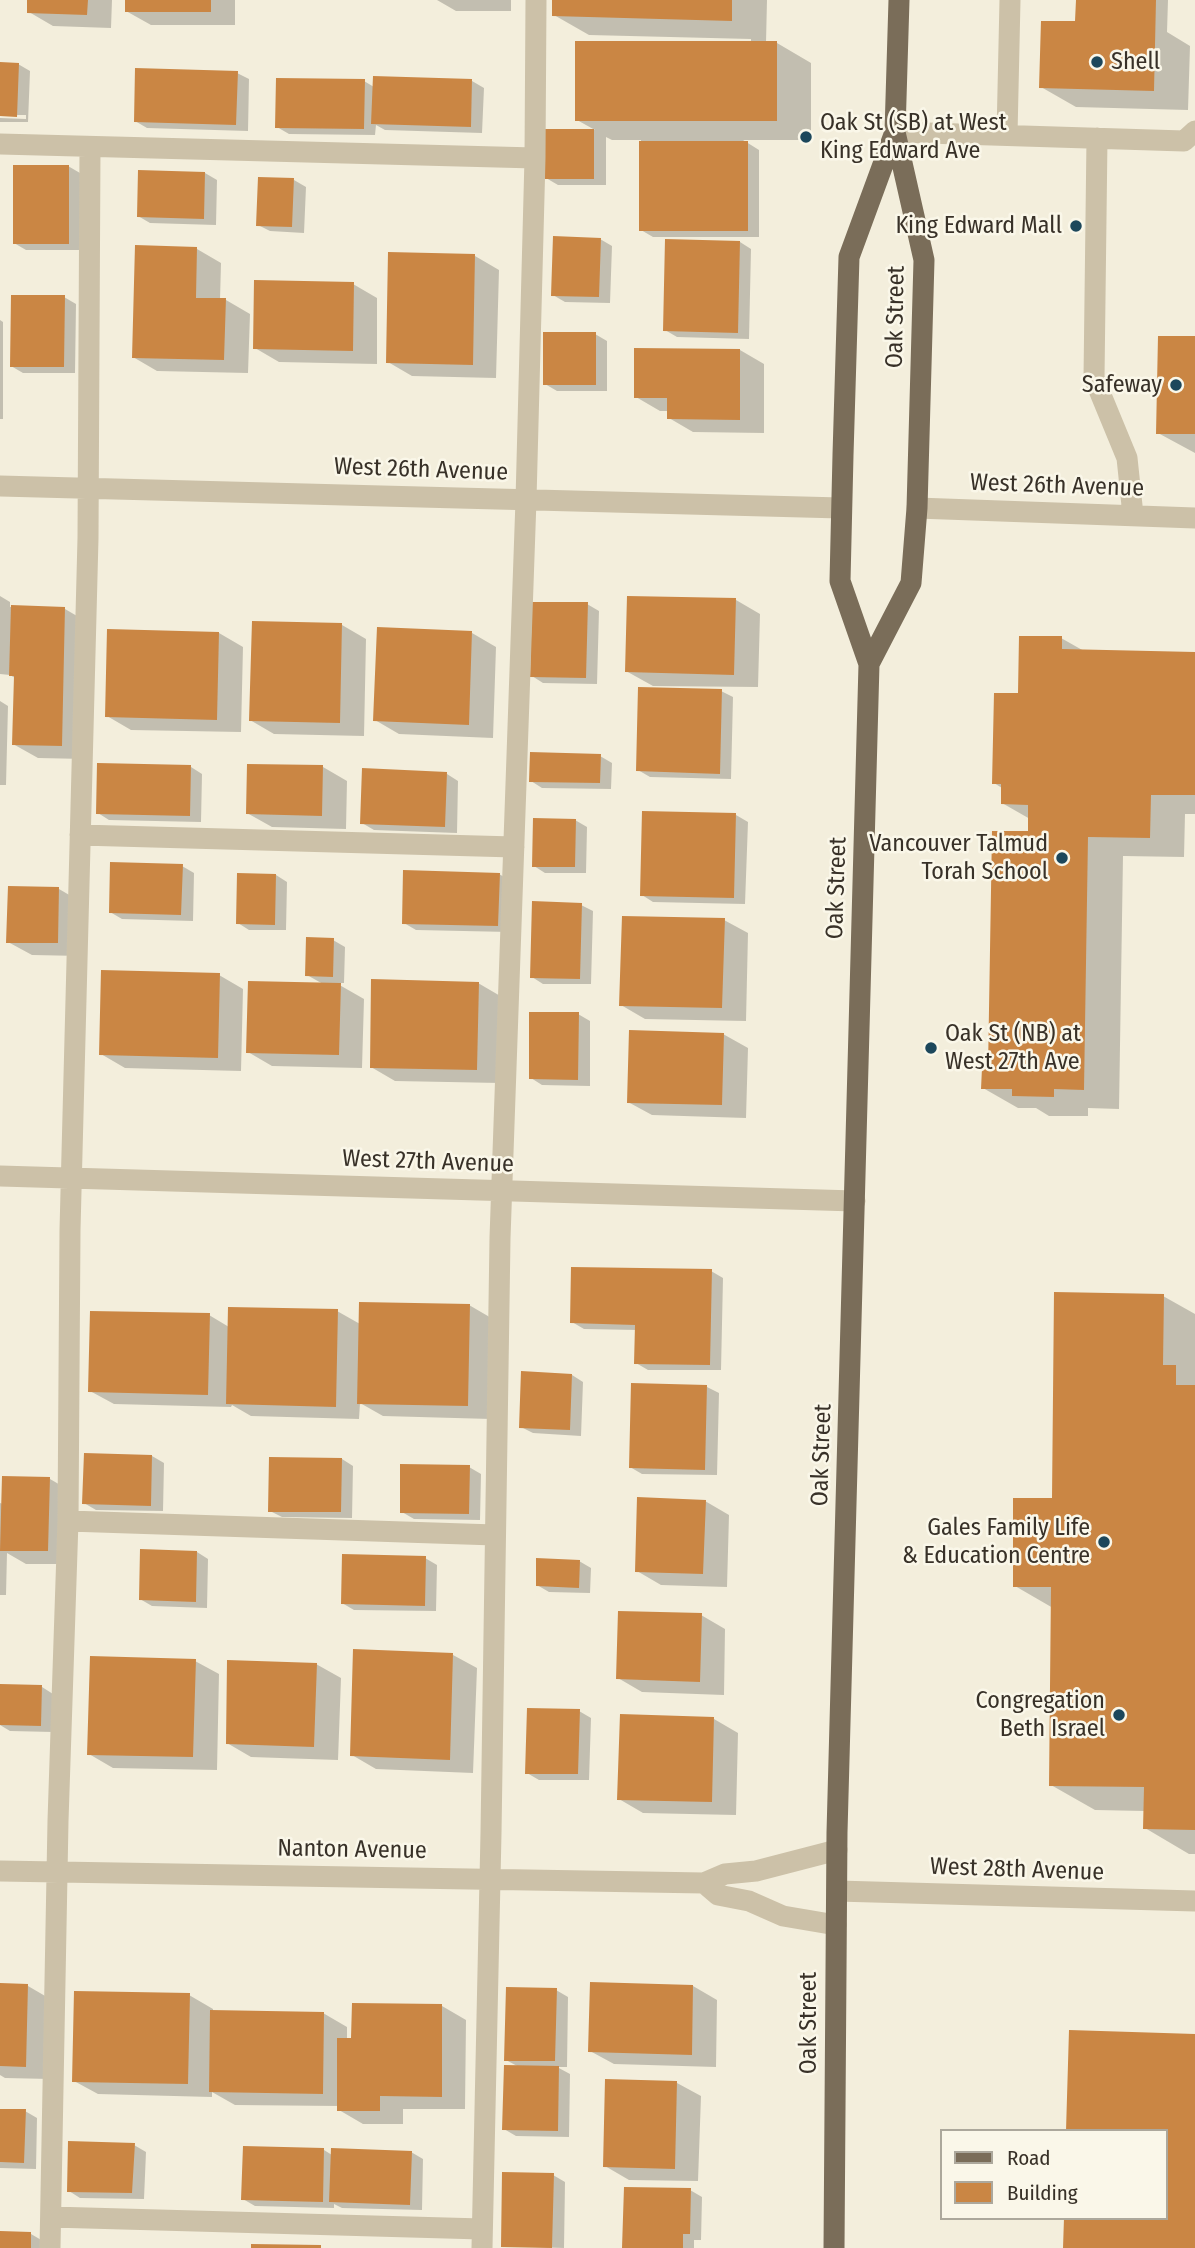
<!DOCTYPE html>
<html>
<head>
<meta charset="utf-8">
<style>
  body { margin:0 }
  #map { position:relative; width:1195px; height:2248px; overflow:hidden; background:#f3eedc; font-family:"Fira Sans Condensed",sans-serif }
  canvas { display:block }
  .legend { position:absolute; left:940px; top:2129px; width:228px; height:91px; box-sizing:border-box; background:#faf7e9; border:2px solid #aca89c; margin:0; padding:9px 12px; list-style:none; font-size:21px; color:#383128 }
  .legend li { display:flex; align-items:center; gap:14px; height:35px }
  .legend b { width:35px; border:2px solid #aca89c }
</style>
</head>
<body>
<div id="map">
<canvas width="1195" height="2248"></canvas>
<ul class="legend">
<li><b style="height:9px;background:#7a6d59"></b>Road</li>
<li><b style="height:19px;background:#ca8644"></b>Building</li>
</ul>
</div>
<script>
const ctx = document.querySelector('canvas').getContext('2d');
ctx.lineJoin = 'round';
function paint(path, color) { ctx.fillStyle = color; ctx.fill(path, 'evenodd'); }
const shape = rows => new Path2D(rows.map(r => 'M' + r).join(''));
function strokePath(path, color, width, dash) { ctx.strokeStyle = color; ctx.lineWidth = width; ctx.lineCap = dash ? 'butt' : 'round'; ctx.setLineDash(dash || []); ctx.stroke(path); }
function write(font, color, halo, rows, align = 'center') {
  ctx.font = font + ' "Fira Sans Condensed",sans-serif'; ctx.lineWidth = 5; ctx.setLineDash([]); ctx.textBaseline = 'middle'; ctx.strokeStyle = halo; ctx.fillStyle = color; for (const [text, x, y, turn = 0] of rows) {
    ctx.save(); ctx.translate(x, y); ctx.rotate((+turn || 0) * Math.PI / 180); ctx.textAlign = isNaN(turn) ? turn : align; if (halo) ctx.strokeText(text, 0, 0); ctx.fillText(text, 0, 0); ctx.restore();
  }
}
const shadow = shape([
  [29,0,112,0,111,28,53,26,29,12],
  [126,0,235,0,235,25,151,25,126,11],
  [437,0,511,0,511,11,456,11],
  [554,0,767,0,766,43,777,43,811,63,811,140,743,140,759,150,759,237,653,237,641,230,641,140,612,140,606,137,606,185,558,185,546,178,546,130,595,130,577,120,751,43,751,39,589,35,554,15],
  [1077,0,1168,0,1167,32,1190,46,1188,110,1076,107,1041,87,1082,23],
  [0,64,18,64,30,71,28,122,0,122,0,118,26,119,26,115,0,115],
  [237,73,249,79,248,131,147,128,135,121],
  [364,81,374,87,472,81,484,88,482,133,385,130,376,125,375,135,289,134,277,127],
  [68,166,80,173,81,250,26,250,14,243],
  [205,173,217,180,216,225,150,223,138,216],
  [294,180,306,187,304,233,270,231,258,225],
  [600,239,612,246,610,303,565,302,553,295],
  [740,242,751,249,749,339,677,337,665,330],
  [137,247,197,249,221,263,220,300,226,300,250,314,248,373,157,371,133,357],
  [475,256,499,270,496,378,412,376,388,362],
  [353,284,377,298,377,364,279,362,255,348],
  [64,297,76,304,75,373,23,373,11,366],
  [0,320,3,322,3,419,0,419],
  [595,334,607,341,607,391,557,391,545,384],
  [1195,338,1195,453,1158,433],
  [740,350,764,364,764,433,693,432,669,418,669,411,660,411,636,397],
  [0,596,10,602,10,607,65,609,89,623,85,759,38,758,13,744,15,678,10,675,0,674],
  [736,600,760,614,758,687,653,686,626,671],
  [587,604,599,611,597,684,543,683,532,676],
  [253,623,342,625,366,639,364,736,274,734,250,720],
  [219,633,243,647,241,732,131,730,107,716],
  [472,633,496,647,493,738,399,734,375,720],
  [1061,638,1084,651,1195,654,1195,814,1185,814,1184,857,1123,856,1119,1109,1088,1108,1088,1116,1049,1116,1036,1108,1018,1108,983,1088,990,1071,1030,833,1030,819,1002,803,1002,788,994,783,1020,694],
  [721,691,733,697,731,779,650,777,638,770],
  [0,701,8,706,6,785,0,785],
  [600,756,612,763,611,789,542,788,531,781],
  [191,767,202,774,201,822,109,820,98,813],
  [323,767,347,781,346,829,272,827,247,813],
  [447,774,458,781,457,833,374,830,362,823],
  [736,815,748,822,745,904,653,902,642,895],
  [575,820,587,827,586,873,545,873,534,866],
  [182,866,194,873,193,921,122,919,110,912],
  [499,874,511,881,510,932,416,930,404,923],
  [276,875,287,882,286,930,249,930,238,923],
  [59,889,83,903,82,956,32,955,8,942],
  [581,905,593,911,591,984,543,984,532,977],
  [724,920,748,933,746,1021,645,1019,621,1005],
  [333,940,345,947,344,983,336,983,364,999,362,1068,272,1066,248,1052,323,984,307,975],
  [219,975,243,989,241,1071,125,1068,101,1054],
  [478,983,502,997,500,1083,395,1081,371,1067],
  [578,1014,590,1021,590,1086,542,1085,531,1078],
  [723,1034,748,1048,746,1118,652,1115,628,1102],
  [711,1271,723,1278,721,1370,648,1370,636,1363,637,1330,584,1329,572,1322],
  [1163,1296,1195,1314,1195,1854,1189,1854,1145,1828,1145,1811,1095,1810,1051,1785,1053,1608,1015,1586,1054,1500],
  [469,1305,493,1319,491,1419,383,1416,360,1403,359,1419,251,1416,232,1405,231,1407,114,1404,90,1391,209,1315,229,1327,337,1311,360,1324],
  [572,1375,583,1382,581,1436,533,1433,521,1427],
  [707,1387,719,1393,717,1475,642,1474,630,1467],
  [152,1456,164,1463,163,1511,96,1510,84,1503],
  [342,1459,353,1466,352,1518,282,1517,270,1511],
  [469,1467,481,1474,480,1520,414,1519,402,1512],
  [50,1479,74,1493,72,1564,26,1564,7,1553,6,1595,0,1595,0,1503,3,1504],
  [705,1501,729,1515,727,1587,661,1585,637,1571],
  [197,1552,208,1559,207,1608,152,1606,140,1599],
  [425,1558,437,1565,436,1611,354,1610,342,1603],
  [579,1561,591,1568,590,1593,549,1592,537,1585],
  [701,1615,725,1629,724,1695,642,1692,618,1678],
  [453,1655,477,1668,473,1773,376,1769,352,1755],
  [195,1661,219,1674,217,1770,113,1768,89,1754],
  [316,1664,341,1678,338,1760,251,1757,227,1743],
  [0,1685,42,1687,53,1694,53,1732,10,1731,0,1725],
  [579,1711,591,1718,589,1780,539,1780,527,1773],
  [714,1719,738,1733,736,1815,643,1813,619,1799],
  [0,1985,28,1986,52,2000,50,2079,5,2078,0,2075],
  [693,1986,717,2000,716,2067,614,2064,590,2051],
  [556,1990,568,1997,567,2067,557,2067,570,2074,569,2137,516,2136,504,2129,519,2067,506,2060],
  [189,1995,213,2009,213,2012,323,2013,347,2027,347,2040,442,2006,466,2020,465,2109,403,2109,403,2124,363,2124,339,2110,339,2106,235,2105,212,2092,212,2097,98,2094,74,2081],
  [677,2083,701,2096,698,2181,629,2180,605,2166],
  [0,2111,25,2111,37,2118,36,2169,0,2168],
  [134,2145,146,2152,144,2199,80,2198,69,2191],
  [324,2150,332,2155,411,2152,423,2159,422,2210,342,2208,334,2204,334,2208,255,2206,243,2199],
  [553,2175,565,2182,564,2248,503,2246],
  [690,2190,702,2197,701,2240,694,2240,694,2248,624,2248],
  [0,2233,31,2234,43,2241,42,2248,0,2248]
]);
const building = shape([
  [27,0,88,0,87,15,27,13],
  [125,0,211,0,211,12,125,12],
  [552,0,732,0,732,21,552,16],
  [1076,0,1156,0,1154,91,1039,88,1041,21,1075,21],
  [575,41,777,41,777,121,575,121],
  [0,62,19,63,17,117,0,116],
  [135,68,238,71,236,125,134,122],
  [373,76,472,79,471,127,371,124],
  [276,78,365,79,364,129,275,128],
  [545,129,594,129,594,179,545,179],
  [639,141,748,141,748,231,639,231],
  [13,165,69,165,69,244,13,244],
  [138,170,205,172,204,219,137,217],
  [258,177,294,178,292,227,256,226],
  [553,236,601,238,599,297,551,296],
  [665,239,740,241,738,333,663,331],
  [135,245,197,247,196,298,226,298,224,360,132,358],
  [388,252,475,254,473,365,386,363],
  [254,280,354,282,353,351,253,349],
  [11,295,65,295,64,367,10,367],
  [543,332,596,332,596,385,543,385],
  [1158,336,1195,336,1195,434,1156,434],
  [634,348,740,349,740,420,667,419,667,398,634,398],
  [627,596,736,598,734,675,625,672],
  [532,602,588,602,586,678,530,677],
  [11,605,65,607,62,746,12,745,14,676,9,676],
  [252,621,342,623,340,723,249,721],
  [377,627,472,631,469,725,373,721],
  [107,629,219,632,217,720,105,717],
  [1019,636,1062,636,1062,649,1195,652,1195,795,1151,795,1150,838,1088,837,1084,1090,1054,1089,1054,1097,1012,1096,1012,1089,981,1089,982,1068,988,1069,992,831,1028,831,1028,805,1001,804,1001,784,992,784,994,693,1018,693],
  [638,687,722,689,720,774,636,771],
  [530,752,601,754,600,783,529,782],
  [97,763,191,765,190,816,96,814],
  [247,764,323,765,322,816,246,814],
  [362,768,447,772,445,827,360,824],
  [642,811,736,813,734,898,640,896],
  [533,818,576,819,575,867,532,867],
  [110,862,183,864,181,915,109,913],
  [403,870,500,873,498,926,402,924],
  [237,873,276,874,275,925,236,924],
  [8,886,59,887,58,943,6,943],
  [532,901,582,903,580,979,530,978],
  [622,916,725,918,722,1008,619,1006],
  [306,937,334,938,333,977,305,976],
  [101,970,220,973,218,1058,99,1055],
  [371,979,479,982,477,1070,370,1068],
  [248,981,341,983,339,1055,246,1053],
  [529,1012,579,1012,578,1080,529,1079],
  [629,1030,724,1033,722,1105,627,1103],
  [571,1267,712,1269,710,1365,634,1364,635,1325,570,1323],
  [1054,1292,1164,1294,1163,1365,1176,1365,1176,1385,1195,1385,1195,1830,1143,1829,1144,1787,1049,1786,1051,1587,1013,1587,1013,1498,1052,1498],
  [359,1302,470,1304,468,1406,357,1404],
  [228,1307,338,1309,336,1407,226,1404],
  [90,1311,210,1313,208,1395,88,1392],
  [521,1371,572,1374,570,1430,519,1428],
  [631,1383,707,1385,705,1470,629,1468],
  [84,1453,152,1455,151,1506,82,1504],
  [269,1457,342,1458,341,1512,268,1512],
  [400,1464,470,1465,469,1514,400,1513],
  [2,1476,50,1477,48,1551,0,1551],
  [637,1497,706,1500,703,1574,635,1572],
  [140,1549,197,1551,196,1602,139,1600],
  [342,1554,426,1556,425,1606,341,1604],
  [536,1558,580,1560,579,1588,536,1586],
  [618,1611,702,1613,700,1682,616,1679],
  [353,1649,453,1653,450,1760,350,1756],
  [90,1656,196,1659,193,1757,87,1755],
  [227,1660,317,1663,314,1747,226,1744],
  [0,1684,42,1685,41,1726,0,1725],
  [527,1708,580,1709,578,1774,525,1774],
  [620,1714,714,1717,712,1802,617,1800],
  [590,1982,693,1985,692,2055,588,2052],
  [0,1983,28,1984,26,2067,0,2066],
  [506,1987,557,1988,555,2061,504,2061],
  [74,1991,190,1993,188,2084,72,2082],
  [352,2003,442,2004,442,2097,380,2096,380,2111,337,2111,337,2038,351,2038],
  [210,2010,324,2012,323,2094,209,2092],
  [1069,2030,1195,2034,1195,2248,1063,2248,1064,2218,1165,2218,1165,2131,1066,2131],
  [504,2065,559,2066,558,2131,502,2130],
  [605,2079,677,2081,675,2169,603,2167],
  [0,2109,26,2109,24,2163,0,2162],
  [68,2141,135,2143,132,2193,67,2192],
  [243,2146,324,2148,323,2202,241,2200],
  [331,2148,412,2151,410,2205,329,2202],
  [502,2172,554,2173,552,2248,501,2247],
  [624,2187,691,2188,690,2234,683,2234,683,2248,622,2248],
  [0,2231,31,2232,31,2248,0,2248],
  [251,2244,321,2245,321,2248,251,2248]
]);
const minor = shape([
  [895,132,1184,141,1195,131],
  [1007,135,1010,0],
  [1097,138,1094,378,1127,458,1133,515],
  [0,144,535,158],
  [0,486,841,508],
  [917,508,1195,518],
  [80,835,514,847],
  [0,1176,855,1201],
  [68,1521,495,1535],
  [0,1871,704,1883,725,1874,756,1871,837,1850],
  [704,1883,718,1895,749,1901,783,1916,836,1925],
  [837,1891,1195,1901],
  [51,2217,482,2229],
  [50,2248,58,1821,68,1521,70,1230,88,538,90,147],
  [482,2248,491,1833,500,1238,526,500,535,158,536,0]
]);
const major = shape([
  [869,664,911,583,917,508,924,260,895,132,899,0],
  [834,2248,837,1832,869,664,840,581,843,455,849,257,895,132]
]);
const markers = [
  [1097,62,7,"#1c475b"],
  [806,137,7,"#1c475b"],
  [1076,226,7,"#1c475b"],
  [1176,385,7,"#1c475b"],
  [1062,858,7,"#1c475b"],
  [931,1048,7,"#1c475b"],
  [1104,1542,7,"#1c475b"],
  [1119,1715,7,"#1c475b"]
];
const poiNames = [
  ["Shell",1111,62,"left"],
  ["Oak St (SB) at West",820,123,"left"],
  ["King Edward Ave",820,151,"left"],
  ["King Edward Mall",1062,226],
  ["Safeway",1162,385],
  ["Vancouver Talmud",1048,844],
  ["Torah School",1048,872],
  ["Oak St (NB) at",945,1034,"left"],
  ["West 27th Ave",945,1062,"left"],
  ["Gales Family Life",1090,1528],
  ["& Education Centre",1090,1556],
  ["Congregation",1105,1701],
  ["Beth Israel",1105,1729]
];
const streetNames = [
  ["Oak Street",896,317,-89],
  ["West 26th Avenue",421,470,2],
  ["West 26th Avenue",1057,486,2],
  ["Oak Street",837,888,-88],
  ["West 27th Avenue",428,1162,2],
  ["Oak Street",822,1455,-88],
  ["Nanton Avenue",352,1850,1],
  ["West 28th Avenue",1017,1870,2],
  ["Oak Street",809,2023,-90]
];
paint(shadow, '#0003');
paint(building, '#ca8644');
strokePath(minor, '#ccc1a8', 21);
strokePath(major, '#7a6d59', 21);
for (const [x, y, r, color] of markers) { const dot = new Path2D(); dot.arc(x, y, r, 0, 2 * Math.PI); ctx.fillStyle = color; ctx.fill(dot); strokePath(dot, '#faf7e9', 2.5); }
write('24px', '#383128', '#faf7e9', poiNames, 'right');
write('24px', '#383128', '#faf7e9', streetNames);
</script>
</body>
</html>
